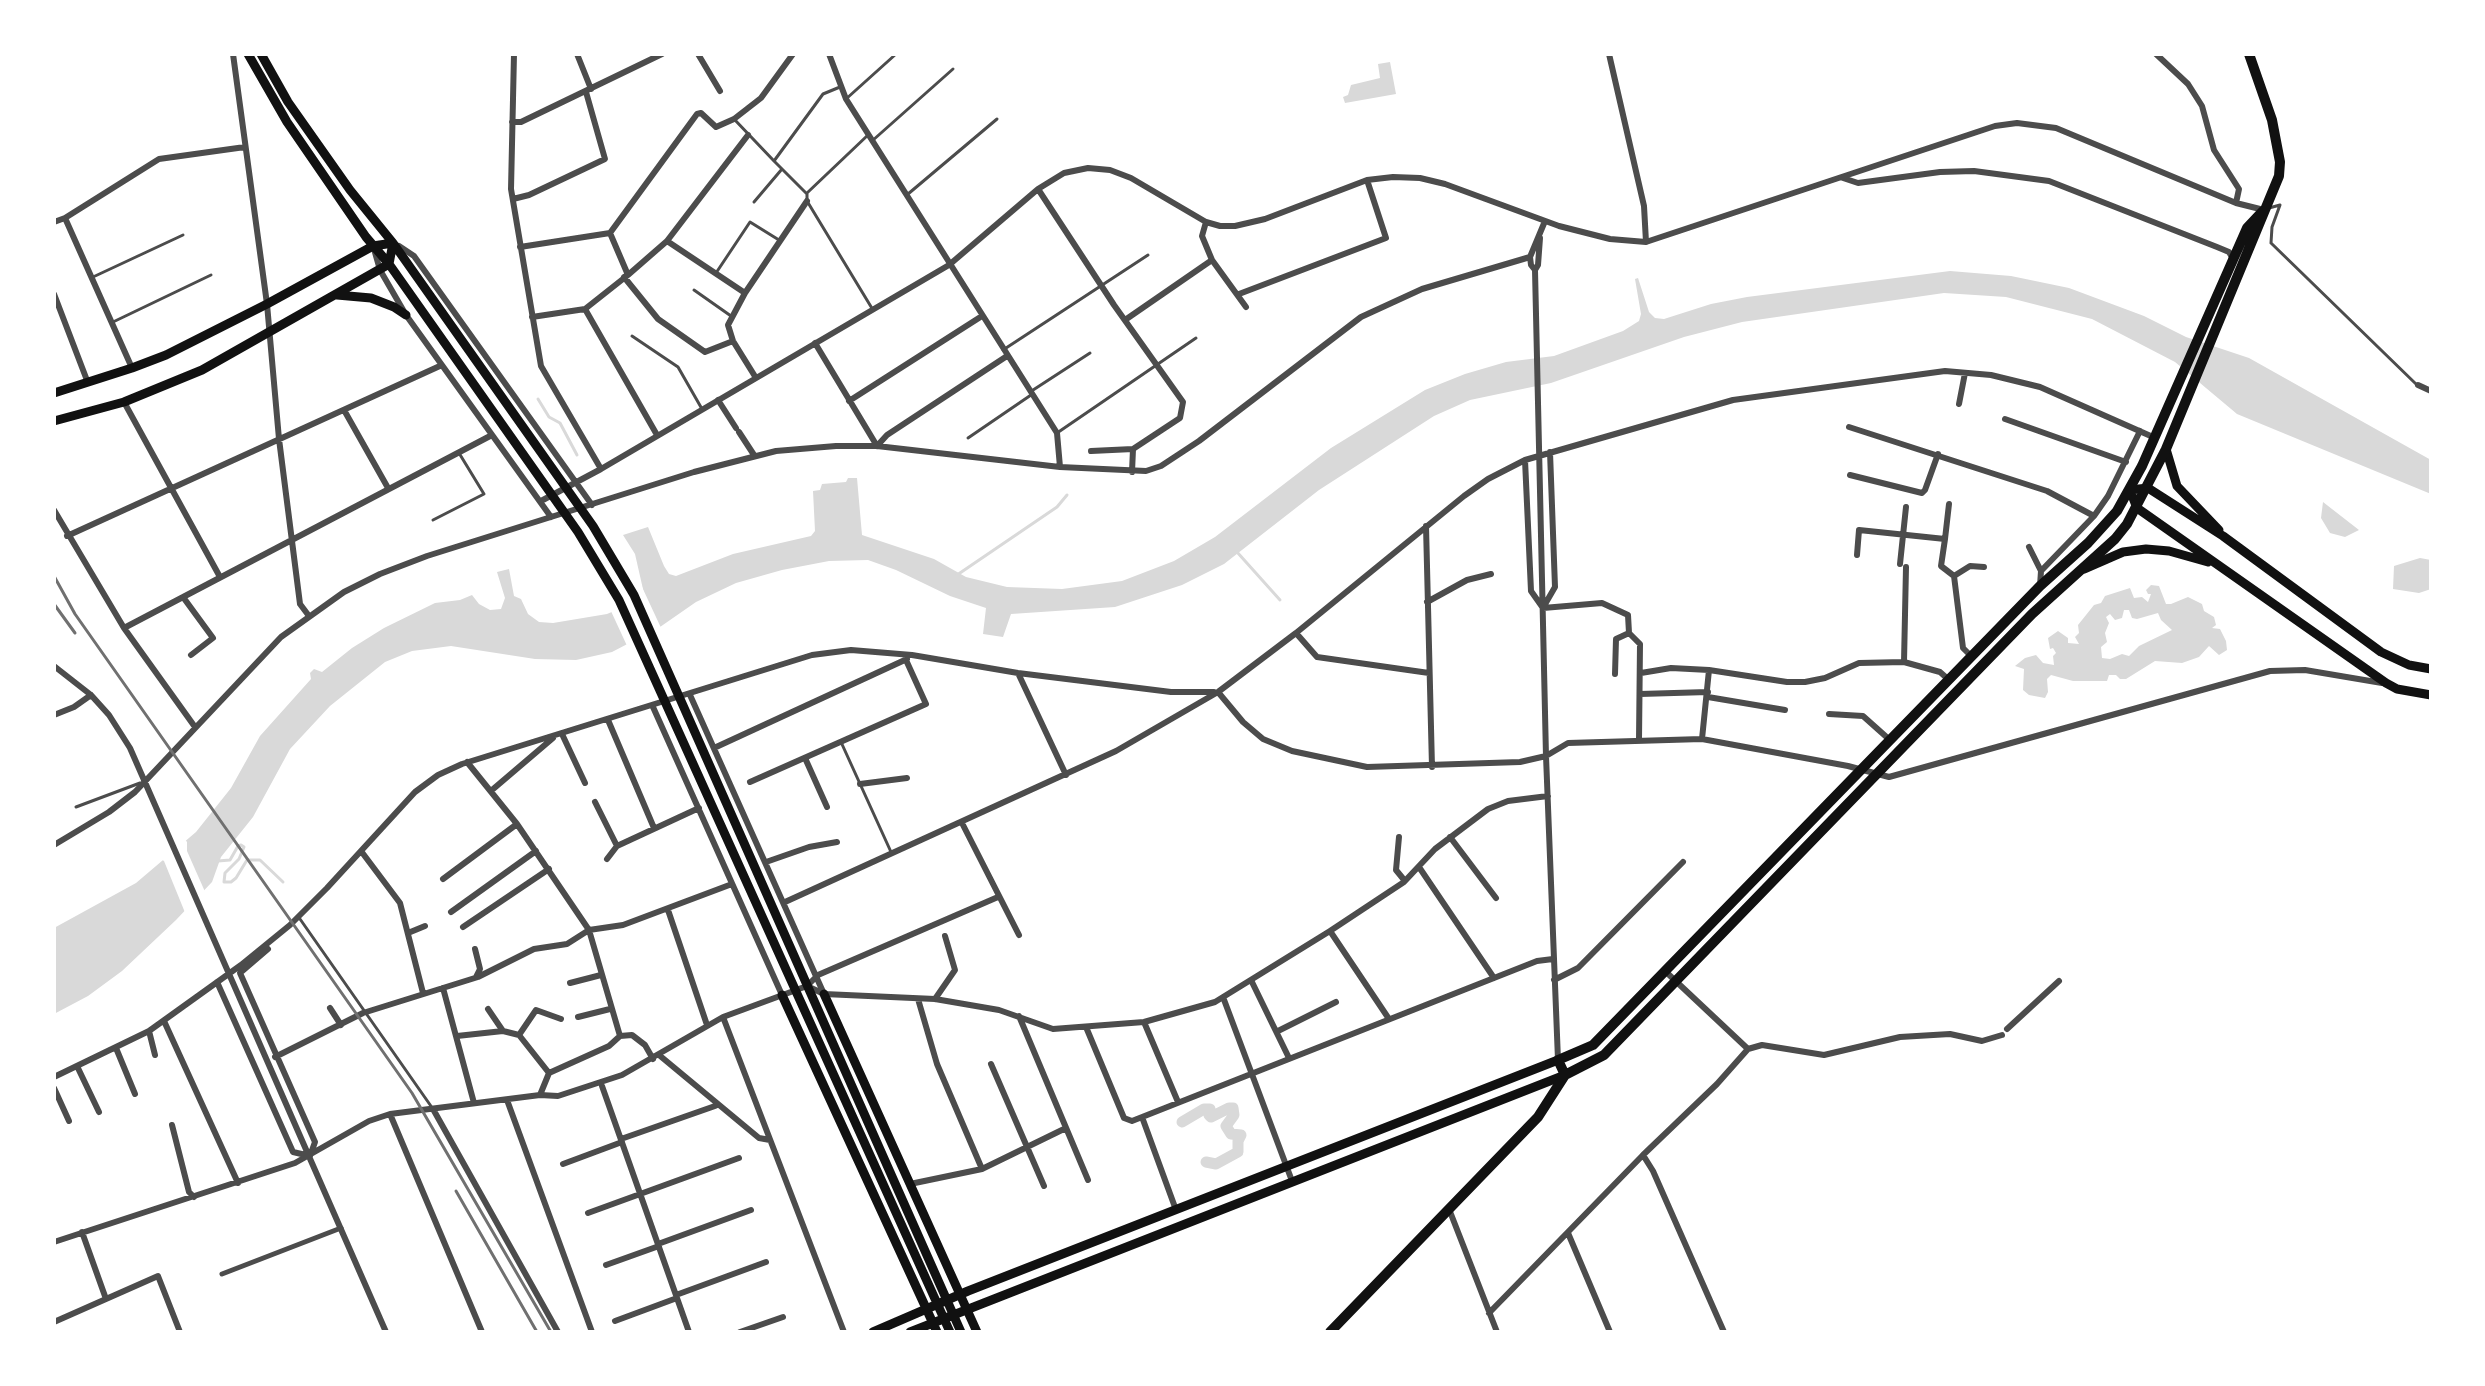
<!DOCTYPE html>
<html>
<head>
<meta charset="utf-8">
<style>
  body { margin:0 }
  #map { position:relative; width:2485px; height:1386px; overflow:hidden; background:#fff; font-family:Commissioner,sans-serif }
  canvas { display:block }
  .frame { position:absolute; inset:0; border:56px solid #fff; pointer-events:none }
</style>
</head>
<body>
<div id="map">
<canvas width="2485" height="1386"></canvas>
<div class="frame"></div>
</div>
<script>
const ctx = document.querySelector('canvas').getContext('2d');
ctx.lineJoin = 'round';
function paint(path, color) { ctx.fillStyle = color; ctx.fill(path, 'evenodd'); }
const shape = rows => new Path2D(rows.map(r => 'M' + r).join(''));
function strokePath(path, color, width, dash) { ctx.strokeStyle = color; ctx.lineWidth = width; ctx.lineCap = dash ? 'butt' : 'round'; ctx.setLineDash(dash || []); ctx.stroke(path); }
const water = shape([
  [1390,62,1396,94,1345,103,1343,97,1348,95,1351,85,1380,78,1378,64],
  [1950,271,2011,276,2069,288,2144,316,2186,337,2249,358,2431,460,2431,494,2237,414,2175,362,2092,319,2006,297,1944,293,1742,322,1684,337,1551,383,1470,400,1434,416,1319,490,1224,564,1182,585,1115,607,1011,614,1003,637,983,634,986,608,950,596,896,570,868,560,829,561,782,570,736,583,696,602,660,627,612,652,576,660,535,659,451,646,412,651,385,662,330,706,290,749,253,817,221,857,212,882,176,920,122,971,88,996,54,1014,54,928,136,883,196,832,231,788,260,736,311,679,310,673,314,669,322,672,352,648,384,628,435,603,460,600,472,595,479,604,490,610,501,609,505,598,497,572,509,569,514,596,521,599,528,614,539,622,553,623,607,614,645,598,635,554,623,535,648,527,664,566,669,574,676,576,733,554,811,536,815,531,813,491,820,490,822,484,846,482,848,478,857,478,862,535,934,559,966,577,1007,587,1062,589,1122,581,1174,561,1215,537,1331,448,1425,390,1465,374,1506,362,1554,356,1623,331,1639,321,1641,314,1635,279,1638,278,1649,312,1655,318,1664,319,1711,304,1747,297],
  [2323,502,2359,530,2345,537,2330,533,2321,518],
  [2420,558,2431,560,2431,589,2419,593,2393,589,2394,566],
  [2151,585,2159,586,2166,604,2171,604,2188,597,2202,604,2204,611,2214,617,2216,625,2212,628,2220,629,2226,641,2227,650,2219,655,2209,646,2199,657,2182,663,2155,661,2126,679,2120,679,2116,675,2109,675,2107,681,2073,681,2051,675,2047,679,2048,692,2045,698,2029,695,2023,690,2024,669,2015,666,2025,658,2036,655,2043,663,2054,665,2053,656,2056,653,2053,648,2050,649,2048,638,2058,631,2068,638,2068,643,2079,644,2075,637,2079,633,2078,625,2094,605,2101,603,2105,596,2130,588,2134,598,2142,597,2148,602,2151,594,2148,594,2146,590],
  [2124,610,2129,610,2132,618,2137,619,2158,613,2161,620,2172,630,2139,646,2129,656,2122,654,2110,659,2102,658,2101,647,2107,642,2105,633,2109,623,2106,617,2110,614,2115,620,2122,618]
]);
const pier = shape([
  [636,574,662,630,628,648,610,609,640,596],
  [183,837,187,842,187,851,206,894,186,915,164,861,159,858]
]);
const stream = shape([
  [538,399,549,417,560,423,577,455],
  [1237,552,1280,600],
  [957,575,1057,507,1067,495],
  [218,861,230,860,238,846,241,845,244,847,239,859,225,873,224,882,231,882,236,878,247,860,260,860,283,882]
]);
const canal = shape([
  [1182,1122,1204,1109,1210,1109,1209,1115,1211,1117,1229,1108,1233,1108,1234,1115,1226,1126,1231,1134,1241,1135,1238,1141,1238,1152,1216,1164,1206,1162]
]);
const service = shape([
  [846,99,896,54],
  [734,119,774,161,823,94,840,87],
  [872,141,953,69],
  [774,161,807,194,807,201,873,310],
  [807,193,868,135],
  [908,194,997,119],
  [754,202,782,169],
  [2269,208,2280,205,2272,227,2271,243,2416,384],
  [716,273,750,222,779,240],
  [93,277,183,235],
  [694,290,731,316],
  [113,322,211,275],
  [632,336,678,367,702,409],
  [1003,350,1148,255],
  [1030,392,1090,353],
  [1057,433,1196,338],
  [968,438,1031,395],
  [433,520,484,494,459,453],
  [841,742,891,852],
  [76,807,140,783],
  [300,919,433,1109]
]);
const pedestrian = shape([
  [222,1274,341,1228]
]);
const minor = shape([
  [233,54,267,304,279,439,300,604,309,616],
  [514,54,511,189,541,366,601,469],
  [577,54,591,89],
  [698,54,720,91],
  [829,54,846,99,1057,433,1060,467],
  [1609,54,1644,206,1646,242],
  [2156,54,2188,84,2202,106,2214,150,2239,189,2236,203],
  [512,122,521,122,662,54],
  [1843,178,1858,183,1940,172,1974,171,2049,181,2217,247,2229,252,2233,259],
  [1038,189,1114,305,1183,402,1180,418,1133,449,1132,472],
  [513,199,529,195,605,159,586,92],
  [65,218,132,368],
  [54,222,65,218,159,159,245,147],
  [1206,222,1202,236,1212,260,1246,307],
  [1540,238,1538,265,1535,270,1546,756,1558,1060],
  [667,241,745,293],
  [399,246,414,256,592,505],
  [520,247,610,233],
  [374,249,380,270,406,315,551,517],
  [1535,270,1531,265,1530,257,1545,221],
  [628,275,610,233,697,114,701,113,716,127,734,119,761,98,793,54],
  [624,277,658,319,705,352,733,341],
  [54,294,88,383],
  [1239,294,1386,238,1367,180],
  [585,309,657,435],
  [532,317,585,309,628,275,667,241,748,135],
  [1125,320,1212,260],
  [815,343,877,446,887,435,1007,356],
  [756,378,733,341,728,325,745,293,807,201],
  [2418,385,2431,391],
  [718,400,736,428],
  [849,401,982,316],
  [124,402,220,577],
  [1959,404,1965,373],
  [344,410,388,488],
  [2005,419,2126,462],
  [1849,427,2047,491,2094,516],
  [739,432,754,455],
  [1091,451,1133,449],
  [1525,460,1531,591,1543,608],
  [1850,475,1922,493,1925,490,1938,454],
  [541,501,601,469,949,265,1038,189,1064,173,1088,168,1110,170,1131,178,1206,222,1220,226,1235,226,1265,219,1367,180,1393,177,1420,178,1445,184,1559,226,1610,239,1646,242,1995,126,2017,123,2056,128,2236,203,2264,210],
  [54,510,124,628,195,727],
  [1426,526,1432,767],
  [67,536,442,365],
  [1945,539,1949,504],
  [2029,547,2041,571],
  [1857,555,1859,530,1945,539,1941,566,1954,576,1963,648,1972,657],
  [1900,564,1906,507],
  [1954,576,1970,566,1984,567],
  [2040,586,2041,571,2094,516,2108,496,2140,431],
  [183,597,213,638,191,655],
  [1427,602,1467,580,1491,574],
  [1544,606,1555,587,1550,452],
  [1543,608,1602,603,1628,615,1629,633,1640,644,1639,740],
  [124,628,492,435],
  [1296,633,1317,657,1429,673],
  [1904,662,1906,567],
  [54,666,91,695,109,715,130,748,386,1332],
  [1018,673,1066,775],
  [1641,673,1671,668,1709,670,1787,682,1805,682,1825,678,1859,663,1904,662,1940,672,1949,680],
  [1615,674,1616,639,1629,633],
  [1218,692,1243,722,1263,739,1292,751,1367,767,1520,762,1546,756,1568,743,1702,739,1848,766,1889,777,2270,671,2305,670,2382,683],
  [1640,694,1708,692],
  [690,695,824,994],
  [1708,697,1785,710],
  [653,707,782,995],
  [1829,714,1863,716,1891,741],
  [54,715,74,707,91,695],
  [608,720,654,828],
  [562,734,585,783],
  [1702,739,1709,670],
  [714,748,907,659],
  [805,758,827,807],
  [467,762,517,824,589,930,620,1036,632,1035,645,1045,653,1059],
  [750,782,926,704,906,660],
  [860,784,907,778],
  [492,790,553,738],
  [595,802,617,846],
  [962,823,1019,935],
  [1399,837,1396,870,1405,881],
  [1450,837,1496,898],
  [54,845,109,812,135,792,281,637,344,592,380,574,427,556,694,472,776,451,836,446,877,446,1060,467,1146,471,1161,466,1199,441,1361,317,1422,289,1530,257],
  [361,851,400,903,423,993],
  [607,859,617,846,699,808],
  [766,862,809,847,837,842],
  [1419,867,1494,978],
  [443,879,517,824],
  [785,902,1116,751,1218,692,1296,633,1464,496,1488,479,1525,460,1733,400,1945,371,1991,375,2040,387,2153,437],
  [668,910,707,1025],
  [451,912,536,851],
  [463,927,549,869],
  [1330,931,1389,1019],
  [408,933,425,926],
  [265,946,268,949,240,973,315,1142,310,1156],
  [475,949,480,969,476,977],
  [1665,971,1748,1049,1762,1045,1824,1055,1900,1037,1950,1034,1982,1041,2002,1035],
  [1251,980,1289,1058],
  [1554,980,1578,968,1683,862],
  [217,982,293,1152,310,1156],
  [570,983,601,975],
  [807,986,824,994,935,999,999,1010,1053,1029,1144,1022,1215,1002,1330,931,1404,882,1435,849,1488,809,1508,801,1548,796],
  [443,988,474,1103],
  [1223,997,1292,1181],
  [918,999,937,1064,982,1169],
  [935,999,955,970,945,936],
  [330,1008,341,1025],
  [488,1009,503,1031],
  [1019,1016,1088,1180],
  [578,1017,610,1009],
  [723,1017,844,1332],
  [164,1021,238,1183],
  [1144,1022,1178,1102],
  [1086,1027,1124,1118,1132,1121,1537,961,1553,959],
  [2007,1029,2059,981],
  [149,1031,155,1055],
  [1278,1031,1336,1002],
  [519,1035,549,1073],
  [457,1036,503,1031,519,1035,536,1010,561,1019],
  [116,1048,135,1094],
  [659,1055,759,1138,770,1140],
  [275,1057,363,1013,478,977,534,949,567,944,589,930,623,925,732,884],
  [991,1064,1044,1186],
  [77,1066,99,1112],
  [54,1077,149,1031,241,965,290,925,327,888,415,792,438,775,462,764,812,655,851,650,912,655,1018,673,1171,692,1214,692],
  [602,1086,689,1332],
  [54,1088,69,1121],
  [540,1095,549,1073,609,1046,620,1036],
  [507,1100,592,1332],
  [433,1109,558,1332],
  [390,1114,482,1332],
  [1142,1117,1176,1210],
  [172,1125,189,1192,194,1197],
  [621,1139,715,1106],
  [1643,1155,1653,1171,1724,1332],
  [563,1164,622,1142],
  [910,1184,982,1169,1066,1128],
  [1449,1209,1497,1332],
  [588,1213,739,1158],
  [82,1232,106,1299],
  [1568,1233,1610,1332],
  [54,1242,295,1163,369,1121,390,1114,540,1095,558,1096,622,1075,723,1017,807,986,818,975,998,897],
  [658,1244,751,1210],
  [606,1265,659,1246],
  [676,1295,766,1262],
  [1489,1313,1643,1155,1717,1084,1748,1049],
  [615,1321,677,1298],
  [54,1322,158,1276,180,1332],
  [740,1332,783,1317]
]);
const secondary = shape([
  [248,54,287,122,366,237,389,264,578,532,619,600,950,1332],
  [261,54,288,102,350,190,393,243,593,526,634,595,961,1332],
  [337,295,371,298,394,307,406,315],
  [54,393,132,368,166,355,267,304,373,246,393,243],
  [54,421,124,402,202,370,389,264,393,243],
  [2166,449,2177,486,2219,530],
  [2084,569,2123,552,2146,549,2169,551,2208,562],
  [2431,669,2409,665,2381,652,2223,536,2148,488,2130,490,2137,508,2386,683,2397,689,2431,695],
  [824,994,977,1332],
  [782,995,937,1332],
  [873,1332,968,1291,1558,1060],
  [910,1332,1565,1075]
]);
const primary = shape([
  [1565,1075,1558,1060,1593,1045,2040,586,2088,543,2117,511,2142,466,2247,228,2263,211],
  [1330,1332,1538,1117,1565,1075,1604,1055,2032,614,2115,539,2127,524,2166,449,2279,176,2280,162,2272,120,2249,54]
]);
const rail = shape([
  [54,576,75,614,412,1093,551,1332],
  [54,604,75,633],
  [456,1191,537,1332]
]);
paint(water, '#d9d9d9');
paint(pier, '#fff');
strokePath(stream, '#d9d9d9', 3);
strokePath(canal, '#d9d9d9', 11);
strokePath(service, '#4c4c4c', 3);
strokePath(pedestrian, '#4c4c4c', 5);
strokePath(minor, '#4c4c4c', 6);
strokePath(secondary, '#111', 9);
strokePath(primary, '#111', 10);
strokePath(rail, '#707070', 3);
</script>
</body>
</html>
